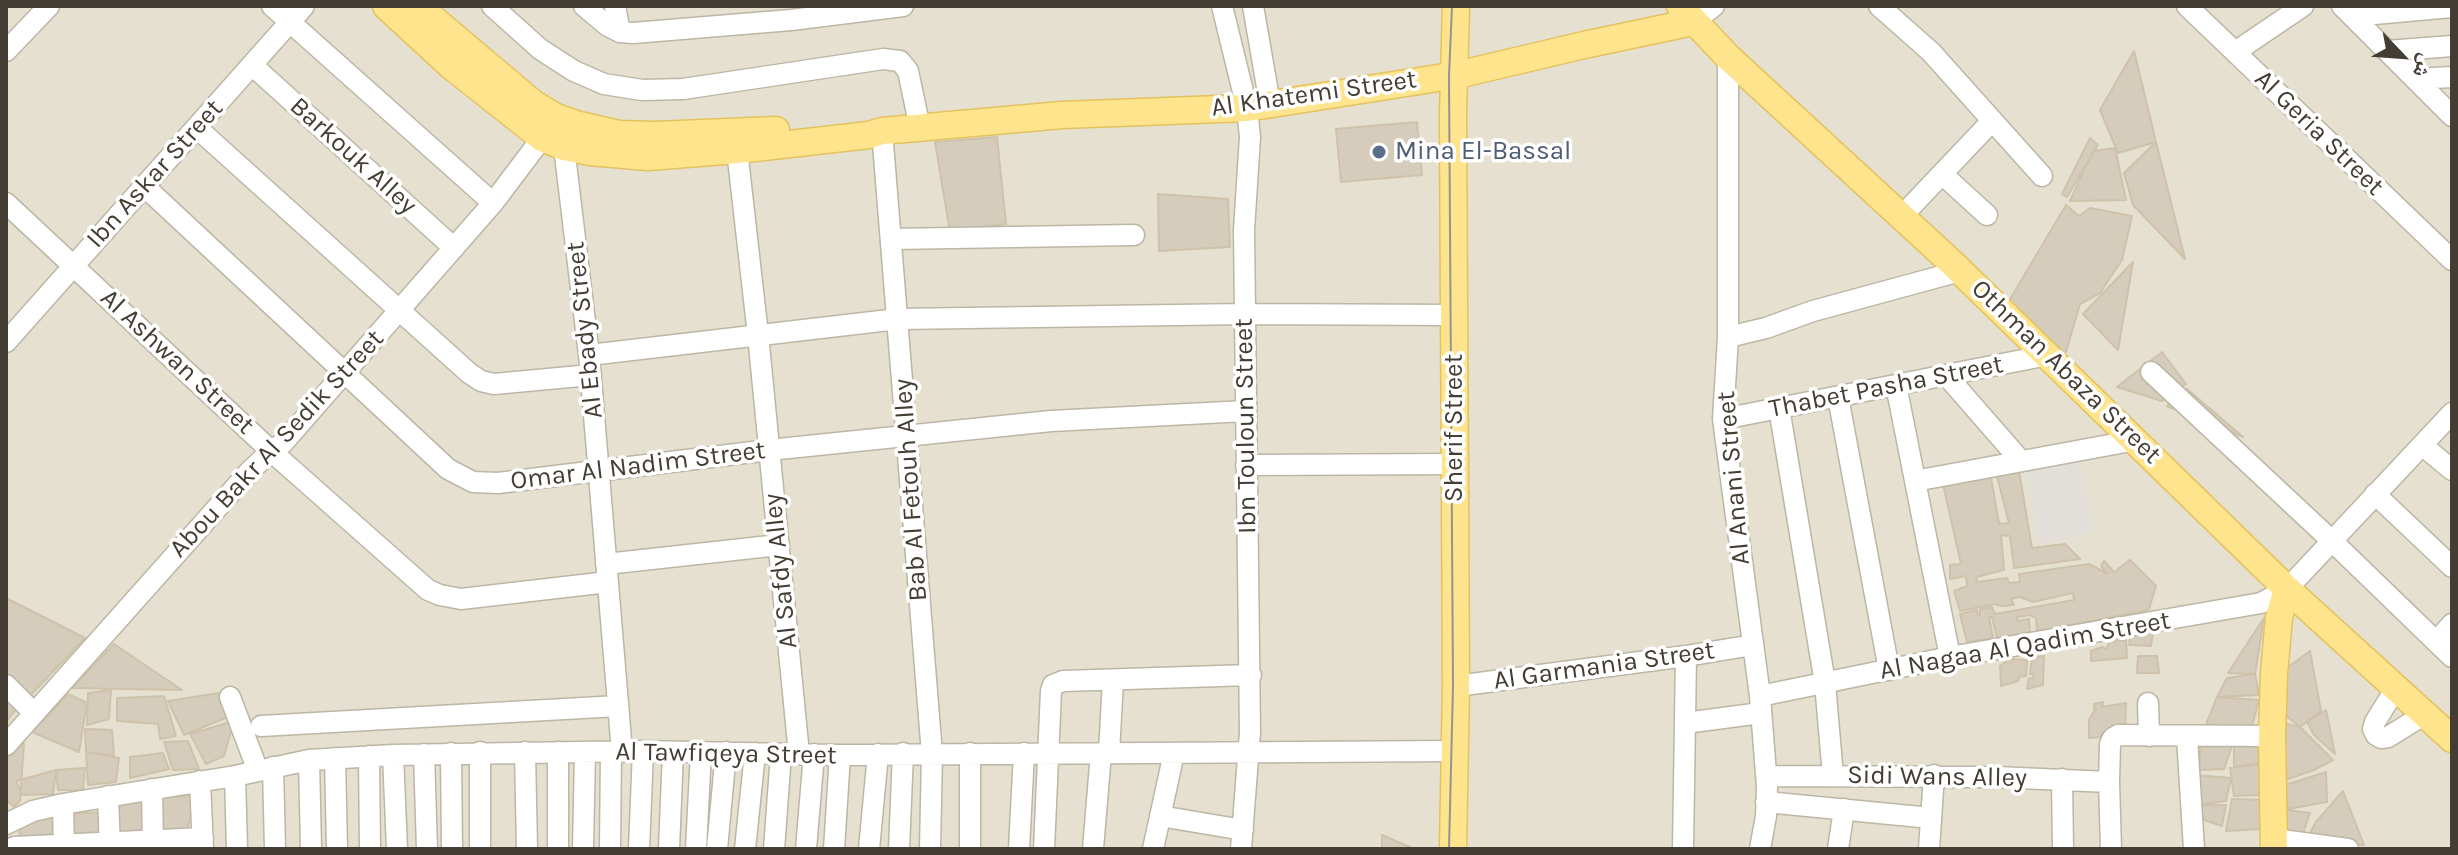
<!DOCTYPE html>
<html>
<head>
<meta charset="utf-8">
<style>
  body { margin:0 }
  #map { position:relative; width:2458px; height:855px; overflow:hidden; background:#f1eee2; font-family:Karla,"Noto Naskh Arabic",sans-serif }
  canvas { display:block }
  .frame { position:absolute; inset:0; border:8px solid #433d33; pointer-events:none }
  .north { position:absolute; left:2362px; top:16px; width:80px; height:80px; -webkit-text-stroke:6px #fff; paint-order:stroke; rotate:115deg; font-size:22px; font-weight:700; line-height:32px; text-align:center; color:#433d33 }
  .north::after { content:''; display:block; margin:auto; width:28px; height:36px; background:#433d33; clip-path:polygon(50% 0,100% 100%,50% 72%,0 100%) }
</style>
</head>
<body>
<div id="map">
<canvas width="2458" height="855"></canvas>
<div class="frame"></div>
<div class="north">ش</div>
</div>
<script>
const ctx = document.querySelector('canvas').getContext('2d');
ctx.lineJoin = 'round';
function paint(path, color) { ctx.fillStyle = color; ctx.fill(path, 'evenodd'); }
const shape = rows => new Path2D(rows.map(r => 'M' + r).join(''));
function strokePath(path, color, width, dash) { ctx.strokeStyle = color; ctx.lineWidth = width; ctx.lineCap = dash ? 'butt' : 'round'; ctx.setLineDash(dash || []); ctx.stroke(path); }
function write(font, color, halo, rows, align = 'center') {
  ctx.font = font + ' Karla,sans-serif'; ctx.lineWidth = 7; ctx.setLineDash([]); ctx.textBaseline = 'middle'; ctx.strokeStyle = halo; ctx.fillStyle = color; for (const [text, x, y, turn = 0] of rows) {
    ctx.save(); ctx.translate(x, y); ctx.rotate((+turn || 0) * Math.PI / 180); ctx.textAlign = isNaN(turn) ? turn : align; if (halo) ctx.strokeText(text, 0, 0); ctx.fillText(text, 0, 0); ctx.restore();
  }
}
const residential = shape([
  [6,6,2452,6,2452,849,6,849]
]);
const parking = shape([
  [2079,460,2094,532,2038,544,2027,467]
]);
const building = shape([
  [2134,51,2156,142,2118,153,2100,110,2134,51],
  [1417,122,1422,175,1341,182,1336,129,1417,122],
  [997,137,1006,224,956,230,951,238,935,142,997,137],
  [2090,138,2098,145,2067,197,2062,194,2090,138],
  [2156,142,2185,259,2133,205,2124,173,2156,142],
  [2115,148,2126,200,2070,201,2093,151,2115,148],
  [1158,194,1228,199,1230,247,1159,251,1158,194],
  [2066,205,2079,216,2090,208,2132,216,2122,260,2100,293,2080,304,2066,352,2048,355,2006,306,2066,205],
  [2133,262,2118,350,2083,314,2133,262],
  [2162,352,2186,384,2162,401,2117,387,2162,352],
  [2187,389,2243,437,2167,406,2187,389],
  [2019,471,2032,548,2065,544,2080,559,2014,568,2010,536,2001,535,2004,570,1976,577,1977,582,2007,578,2009,583,2020,582,2019,574,2089,564,2108,574,2101,566,2104,561,2114,572,2130,560,2156,586,2149,609,2140,612,2037,631,2036,618,2030,615,2017,617,2017,621,2029,619,2030,632,1997,638,1992,617,1989,617,1993,638,1967,642,1960,614,1977,610,1978,616,1980,615,1980,609,1992,607,1995,614,2074,600,2073,593,2033,602,2020,597,2011,599,2014,605,2001,606,1995,604,1960,611,1954,591,1967,586,1966,576,1950,579,1950,565,1961,564,1943,484,1990,472,1999,524,2009,523,1996,472,2019,471],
  [6,598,85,638,27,699,6,678,6,598],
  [2264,618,2255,674,2228,673,2264,618],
  [2131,632,2153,632,2151,646,2129,645,2131,632],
  [2126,640,2127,658,2091,661,2091,651,2102,647,2106,649,2110,641,2126,640],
  [114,644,182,690,72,688,114,644],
  [2310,651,2321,711,2300,727,2278,709,2284,670,2310,651],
  [2044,656,2043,685,2027,689,2029,678,2033,679,2034,675,2030,674,2032,657,2044,656],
  [2138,656,2157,656,2159,673,2137,673,2138,656],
  [2010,659,2027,660,2026,676,2019,677,2018,681,2001,686,2000,666,2010,659],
  [2255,674,2259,695,2217,697,2227,678,2255,674],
  [111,690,109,719,87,725,88,693,111,690],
  [219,693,230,716,184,735,168,701,219,693],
  [68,694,87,703,79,752,32,732,68,694],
  [6,696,17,708,6,722,6,696],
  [164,696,176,736,160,739,158,724,117,721,117,698,164,696],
  [2217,697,2259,700,2251,730,2203,732,2217,697],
  [2103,702,2102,707,2126,703,2125,733,2113,736,2105,731,2100,737,2089,738,2089,720,2096,708,2094,708,2094,704,2103,702],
  [2326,710,2335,754,2314,735,2307,722,2326,710],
  [234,721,224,756,206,764,190,734,234,721],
  [2278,722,2300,727,2333,760,2314,770,2282,781,2278,722],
  [85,729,112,730,114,756,86,752,85,729],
  [2234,736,2268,743,2257,763,2234,767,2234,736],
  [2201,737,2234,740,2224,769,2199,770,2201,737],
  [188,741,199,769,173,770,164,742,188,741],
  [24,743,20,801,14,807,6,800,6,756,24,743],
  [86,752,119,758,116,782,88,785,86,752],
  [163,753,169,769,130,778,130,757,163,753],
  [2263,764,2260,795,2234,796,2230,768,2263,764],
  [85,768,83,790,58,790,56,770,85,768],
  [56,770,53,794,22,795,16,781,56,770],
  [2326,772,2327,802,2288,809,2282,786,2326,772],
  [2195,775,2231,778,2226,801,2197,805,2195,775],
  [2343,791,2364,845,2325,843,2309,835,2316,822,2343,791],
  [194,796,187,833,153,829,159,797,194,796],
  [2232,799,2268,800,2263,829,2226,831,2232,799],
  [117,801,148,801,149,832,109,834,117,801],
  [2197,805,2226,805,2222,826,2199,818,2197,805],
  [2280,809,2310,813,2302,836,2279,836,2280,809],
  [104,812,102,837,68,837,68,814,104,812],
  [57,817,58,837,20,842,19,823,57,817],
  [1382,835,1414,849,1382,849,1382,835]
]);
const minor = shape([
  [272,6,493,203],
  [492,6,540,49,574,71,604,84,642,90,683,89,883,59,900,61,908,71,920,128],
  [584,6,608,26,620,32,633,33,791,20,903,6],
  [615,6,620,32],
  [1222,6,1247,108,1250,137,1244,230,1250,732,1241,849],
  [1253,6,1270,104],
  [1879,6,1931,52,2042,176],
  [2187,6,2452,260],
  [2342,6,2452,116],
  [2352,16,2452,7],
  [1693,22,1714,6],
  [6,51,49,6],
  [2387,51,2452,46],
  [2235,52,2303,6],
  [1728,57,1728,337,1723,419,1760,696,1767,787,1766,816,1760,849],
  [252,65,454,248],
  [2415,79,2452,77],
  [197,128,469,373,481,381,494,384,591,375],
  [882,131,932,754,930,849],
  [564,147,589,355,622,752],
  [737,150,758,335,799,754],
  [1942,174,1987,215],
  [144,186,448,469,473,482,498,483,769,450,1051,421,1246,411],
  [6,203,271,451,428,590,440,595,461,599,608,582],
  [1902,216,1991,122],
  [892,239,1134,235],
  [1728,337,1766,328,1813,311,1960,271],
  [6,342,304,6],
  [589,355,898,319,1245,314,1454,315],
  [2151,372,2332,541,2452,657],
  [1946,375,2021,461],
  [1896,385,1950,657],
  [1838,397,1889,670],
  [1779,408,1825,683,1833,776],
  [1723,419,2048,355],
  [2422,445,2452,470],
  [1246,465,1455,464],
  [1915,481,2136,440],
  [2375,494,2452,567],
  [606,564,779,545],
  [2436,642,2452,624],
  [6,685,34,713],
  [1456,686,1686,656,1753,645],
  [2396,688,2375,722,2373,729,2376,735,2381,738,2388,737,2425,714],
  [1760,696,1950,657,2261,603,2287,589,2452,413],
  [230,697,258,771],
  [2148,703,2149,736],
  [1685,723,1761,713],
  [261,726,618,706],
  [2187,737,2194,849],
  [6,745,250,471,271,451,283,443,493,203,542,138],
  [480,752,480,849],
  [525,752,527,849],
  [558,752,558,849],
  [451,753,452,849],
  [1109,753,1113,680],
  [424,754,427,849],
  [393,755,397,849],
  [369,756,370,849],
  [335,758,337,849],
  [309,760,311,849],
  [273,767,275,849],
  [235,776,237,849],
  [1766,776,1996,777,2109,782],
  [2062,779,2063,849],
  [200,781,203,849],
  [152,789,153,849],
  [108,796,110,849],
  [1766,802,1931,818],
  [63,804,64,849],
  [1160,816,1243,830],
  [6,824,33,811,63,804,235,776,309,760,393,755,643,751,840,755,1454,751],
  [2274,839,2348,849],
  [14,847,203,838],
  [583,849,585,752],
  [610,849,611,752],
  [639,849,643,751],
  [669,849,673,752],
  [696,849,701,752],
  [717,849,726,752],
  [745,849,755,753],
  [774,849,781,754],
  [806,849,814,754],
  [834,849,840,755],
  [869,849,878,754],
  [899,849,903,753],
  [970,849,970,753],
  [1019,849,1024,753],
  [1044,849,1051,691,1053,685,1063,681,1251,675],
  [1093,849,1101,753],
  [1153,849,1174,753],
  [1683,849,1686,656],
  [1838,849,1844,809],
  [1929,849,1934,775],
  [2111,849,2109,782,2110,744,2113,738,2118,735,2272,736]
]);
const major = shape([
  [386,6,451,66,542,138,564,147,590,152,648,157,737,150,869,135,882,131,1062,115,1247,108,1457,75,1584,45,1693,22],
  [418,6,534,104,556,117,579,125,619,134,655,135,776,130],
  [1680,6,1728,57,1952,263,2287,589,2452,739],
  [1453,849,1456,686,1453,114,1456,6],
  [2274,849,2272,736,2274,674,2279,617,2287,589]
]);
const tram = shape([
  [1449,849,1453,686,1449,76,1452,6]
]);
const markers = [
  [1379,152,8,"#5c6f8a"]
];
const streetNames = [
  ["Al Khatemi Street",1314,94,-8],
  ["Al Geria Street",2319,133,44],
  ["Barkouk Alley",353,156,42],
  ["Ibn Askar Street",155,174,-48],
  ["Al Ebady Street",585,330,-96],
  ["Al Ashwan Street",177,362,43],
  ["Othman Abaza Street",2066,372,44],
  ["Thabet Pasha Street",1886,387,-11],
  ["Ibn Touloun Street",1246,426,-91],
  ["Sherif Street",1455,428,-90],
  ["Abou Bakr Al Sedik Street",277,444,-47],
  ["Omar Al Nadim Street",638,466,-7],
  ["Al Anani Street",1734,478,-95],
  ["Bab Al Fetouh Alley",911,490,-94],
  ["Al Safdy Alley",781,571,-96],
  ["Al Nagaa Al Qadim Street",2025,646,-10],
  ["Al Garmania Street",1604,666,-8],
  ["Al Tawfiqeya Street",726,754,1],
  ["Sidi Wans Alley",1937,777,1]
];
const serviceNames = [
  ["Mina El-Bassal",1395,152]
];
paint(residential, '#e5e0d0');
paint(parking, '#e2dfdb');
paint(building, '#d6ccbb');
strokePath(building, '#cec2ab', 2);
strokePath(minor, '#bdb6a5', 23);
strokePath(major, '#e4c25e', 29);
strokePath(minor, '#fff', 20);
strokePath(major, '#ffe48e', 26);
strokePath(tram, '#939393', 2);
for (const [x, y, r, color] of markers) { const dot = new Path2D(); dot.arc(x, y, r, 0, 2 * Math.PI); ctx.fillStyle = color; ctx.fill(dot); strokePath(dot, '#fff', 3); }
write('26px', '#433d33', '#fff', streetNames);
write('26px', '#4e5e75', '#fff', serviceNames, 'left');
</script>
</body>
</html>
